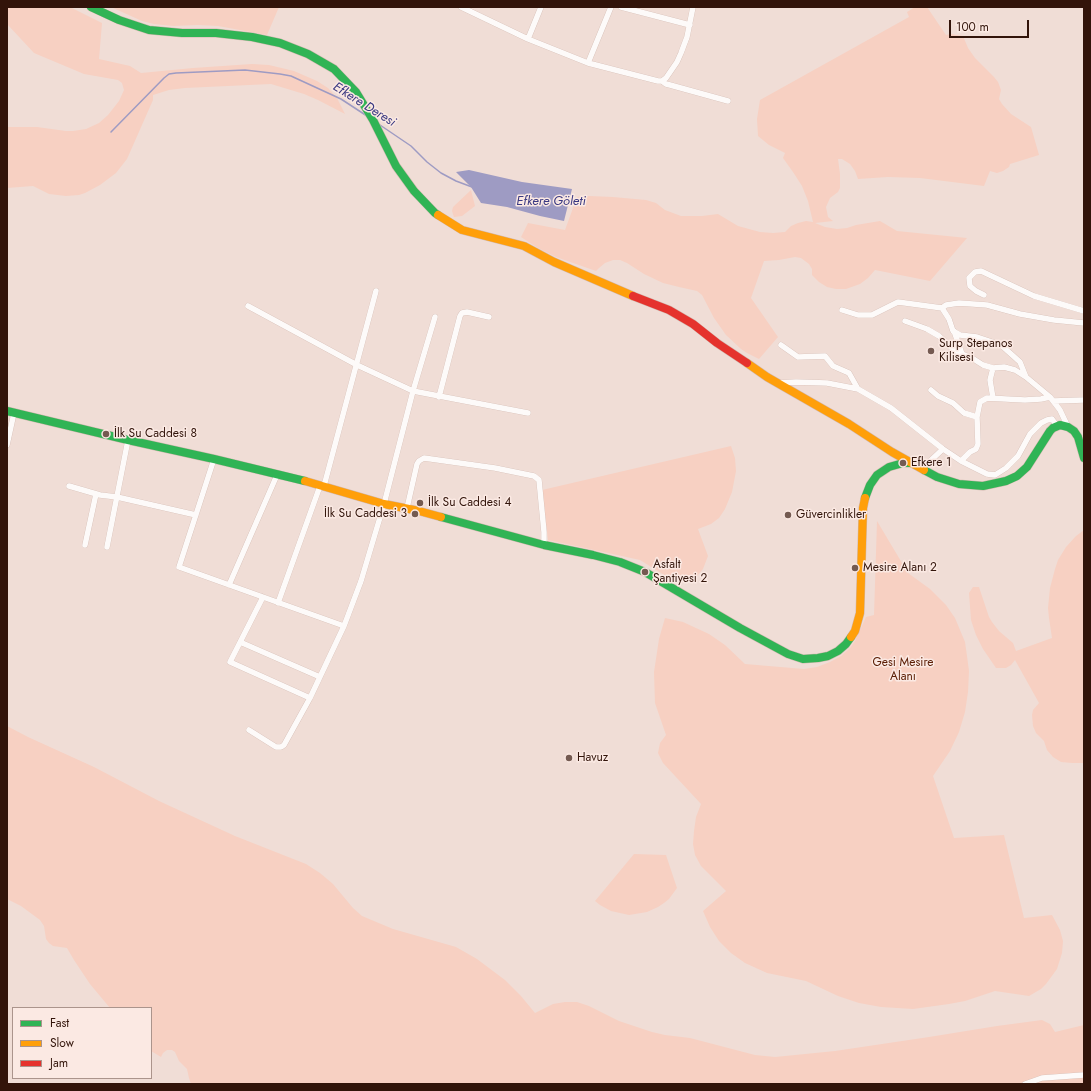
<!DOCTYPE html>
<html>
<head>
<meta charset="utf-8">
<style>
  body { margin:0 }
  #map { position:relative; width:1091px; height:1091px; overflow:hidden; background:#f0ddd6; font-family:Jost,sans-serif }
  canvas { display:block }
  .frame { position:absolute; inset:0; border:8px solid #32140a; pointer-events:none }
  .legend { position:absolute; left:12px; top:1007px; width:140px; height:72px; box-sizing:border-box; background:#fbe9e3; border:1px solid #ab948c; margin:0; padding:5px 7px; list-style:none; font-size:12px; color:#32140a }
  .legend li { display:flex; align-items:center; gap:8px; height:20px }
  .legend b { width:20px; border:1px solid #ab948c }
  .scale { position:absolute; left:949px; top:20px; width:80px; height:18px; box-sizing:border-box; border:2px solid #32140a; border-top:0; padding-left:5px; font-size:12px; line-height:14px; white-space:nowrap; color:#32140a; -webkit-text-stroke:3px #fbe9e3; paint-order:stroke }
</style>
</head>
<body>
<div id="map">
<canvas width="1091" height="1091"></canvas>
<div class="frame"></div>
<ul class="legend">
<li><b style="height:5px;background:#30b455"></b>Fast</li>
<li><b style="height:5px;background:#ff9f0a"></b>Slow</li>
<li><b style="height:5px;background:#e5322d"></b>Jam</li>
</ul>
<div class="scale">100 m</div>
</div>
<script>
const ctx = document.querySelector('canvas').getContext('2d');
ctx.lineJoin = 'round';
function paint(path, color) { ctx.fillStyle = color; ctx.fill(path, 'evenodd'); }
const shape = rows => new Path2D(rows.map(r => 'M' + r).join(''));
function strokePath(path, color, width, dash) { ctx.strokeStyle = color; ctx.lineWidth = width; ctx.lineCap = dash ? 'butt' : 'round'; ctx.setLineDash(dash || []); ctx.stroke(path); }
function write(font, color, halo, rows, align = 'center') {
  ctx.font = font + ' Jost,sans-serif'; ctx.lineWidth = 3; ctx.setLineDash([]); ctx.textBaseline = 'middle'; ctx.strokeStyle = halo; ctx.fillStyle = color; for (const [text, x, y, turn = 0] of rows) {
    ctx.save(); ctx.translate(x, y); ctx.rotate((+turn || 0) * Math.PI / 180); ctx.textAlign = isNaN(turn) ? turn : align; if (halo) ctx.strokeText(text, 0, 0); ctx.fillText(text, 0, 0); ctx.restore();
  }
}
const green = shape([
  [7,7,70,7,102,23,99,59,130,66,141,73,193,68,252,64,269,65,294,71,317,81,328,88,337,98,345,114,318,100,304,94,271,84,185,88,169,90,153,95,153,100,127,159,116,173,100,185,85,193,79,195,66,196,49,194,33,186,7,188,7,127,37,127,66,131,73,131,86,129,99,123,108,115,119,101,124,90,122,83,118,80,84,74,34,53,7,24],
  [111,7,279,7,267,35,218,26,198,25,173,26,154,24,142,21],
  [915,7,927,7,946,35,951,34,963,36,968,48,975,58,994,77,998,82,1001,90,999,99,1002,104,1011,114,1031,127,1039,155,1010,164,1009,167,1003,171,997,173,990,171,984,186,920,178,888,177,858,179,855,171,850,164,842,159,838,159,840,174,840,188,838,192,830,198,826,207,828,217,833,221,815,223,825,227,837,229,847,228,856,225,880,221,897,231,967,238,930,281,875,270,868,278,860,284,846,289,836,289,827,287,819,282,812,275,812,269,809,264,801,258,795,257,779,260,764,261,751,298,778,337,759,359,747,353,741,349,726,335,714,318,702,295,697,291,679,287,663,283,644,274,627,263,620,260,613,260,605,263,599,268,596,271,556,257,538,248,521,237,528,223,565,230,577,197,589,196,613,197,646,200,656,203,665,210,681,216,702,216,718,214,738,226,760,232,773,233,785,232,791,226,798,223,806,221,813,222,808,201,802,186,793,172,783,158,785,153,769,145,758,136,757,119,760,100,909,17,907,12],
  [471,190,475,206,462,216,454,217,452,211,453,207],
  [731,446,735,458,736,471,732,492,725,509,719,518,711,524,698,529,708,556,703,569,697,576,689,580,677,583,640,560,548,540,542,490],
  [877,521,908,573,930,589,946,605,955,618,965,642,967,656,969,671,968,692,965,712,959,732,950,751,933,776,954,838,1004,835,1024,918,1052,915,1060,930,1063,941,1062,953,1057,969,1046,984,1041,989,1029,996,995,991,965,1001,949,1004,913,1009,881,1007,859,1003,838,996,806,981,767,973,745,963,731,953,719,941,710,927,703,911,726,891,701,866,695,855,693,844,694,831,696,817,701,804,663,763,658,753,660,743,666,735,655,703,654,672,659,639,665,618,683,622,709,634,725,645,745,664,804,669,817,667,830,662,841,656,850,648,855,641,866,617,874,615],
  [1084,530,1084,763,1072,763,1061,762,1053,757,1047,750,1044,741,1036,733,1033,726,1032,715,1033,710,1039,703,1015,660,1011,665,1006,668,996,668,983,649,976,635,971,620,969,593,973,587,979,587,989,617,992,622,999,631,1013,643,1016,651,1052,638,1049,618,1048,608,1050,588,1055,569,1058,560,1066,547,1076,536],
  [7,726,28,737,94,767,159,801,235,836,306,864,320,873,333,884,353,908,362,916,393,929,456,947,477,959,505,980,521,996,535,1013,553,1004,565,1002,577,1002,589,1006,619,1021,652,1032,665,1035,690,1038,755,1055,775,1057,835,1051,929,1037,997,1026,1042,1020,1050,1024,1055,1032,1084,1025,1084,1084,191,1084,189,1078,187,1069,179,1061,175,1052,172,1050,167,1050,163,1053,161,1057,151,1051,151,1008,110,1008,90,984,74,960,67,948,53,946,49,943,46,939,44,926,40,920,21,906,7,899],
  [634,854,666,855,677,888,669,899,664,903,658,907,647,912,629,915,611,911,600,905,595,901]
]);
const water = shape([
  [469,170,522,182,572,189,564,221,540,216,507,207,481,203,471,187,456,172]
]);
const stream = shape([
  [380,125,411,146,427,162,441,173,456,181,472,187],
  [111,132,164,78,169,74,176,73,245,70,280,74,291,76,341,99,367,116]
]);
const street = shape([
  [461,7,528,39,588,63,658,81,662,81,666,78,677,62,681,53,687,37,693,7],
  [621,7,690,25],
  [528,39,541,7],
  [588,63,611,7],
  [662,81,666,84,670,85,728,101],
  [984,295,976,291,970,286,969,278,975,272,981,271,1034,296,1084,311],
  [248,306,357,365,413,391,528,413],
  [942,308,949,319,953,331,960,335,977,337,1001,345,1020,362,1026,377,1050,397,1060,410,1068,427],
  [842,310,858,315,872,315,898,302,942,308,946,305,959,303,987,305,1020,314,1054,320,1084,323],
  [905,321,927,329,939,336,953,349,962,354,972,358,983,365,993,368,1004,367,1015,370,1026,377],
  [954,331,962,354],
  [781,345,798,357,825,356,833,366,849,373,858,389],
  [993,368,990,380,993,398],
  [779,383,796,382,827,383,858,389,891,408,943,449,961,461,987,474,995,475,1006,468,1018,456,1030,434,1041,423,1047,420,1052,419,1057,426],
  [931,390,938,396,953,403,964,413,977,417],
  [439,397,460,316,462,313,467,312,489,317],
  [1053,401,1084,400],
  [7,445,14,413],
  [214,459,179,567,344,626],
  [961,461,970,452,976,449,978,444,977,417,980,402,987,398,1025,400,1041,399,1050,397],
  [912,463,929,462,943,449],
  [69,486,100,495,117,497,196,515],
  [324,486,376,291],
  [407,508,417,464,419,461,424,458,495,468,534,476,539,480,544,532,544,545],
  [85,545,96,494],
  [107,547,128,440],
  [229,585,277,475],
  [263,597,230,662,310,698],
  [278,603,320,486],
  [240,642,320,677],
  [249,730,276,747,281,747,284,745,310,698,344,626,361,581,384,504,413,391,435,317],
  [1025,1084,1042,1078,1084,1075]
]);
const fast = shape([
  [91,7,119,20,149,30,182,33,216,33,252,37,280,43,308,54,334,69,356,92,373,120,396,166,414,191,435,213,438,215],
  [7,411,128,440,214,459,305,481],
  [924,470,937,477,959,484,983,486,1006,481,1017,476,1027,467,1050,431,1053,428,1060,425,1068,427,1074,431,1078,437,1084,458],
  [865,498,870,485,877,475,889,467,903,463,910,463],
  [441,517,544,545,593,555,620,562,645,572,740,628,788,654,803,659,818,658,828,656,838,651,846,644,851,637]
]);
const slow = shape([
  [438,215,462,230,524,246,554,262,633,296],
  [747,363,767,377,849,424,892,452,924,470],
  [305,481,384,504,419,511,441,517],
  [851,637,855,631,860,613,863,508,865,498]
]);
const jam = shape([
  [633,296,669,310,693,324,717,343,747,363]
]);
const markers = [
  [931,351,4,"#745a51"],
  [106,434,4,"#745a51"],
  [903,463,4,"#745a51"],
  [420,503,4,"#745a51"],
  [415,514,4,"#745a51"],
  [788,515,4,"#745a51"],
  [855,568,4,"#745a51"],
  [645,572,4,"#745a51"],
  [569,758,4,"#745a51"]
];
const poiNames = [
  ["Surp Stepanos",939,344],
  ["Kilisesi",939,358],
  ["İlk Su Caddesi 8",114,434],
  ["Efkere 1",911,463],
  ["İlk Su Caddesi 4",428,503],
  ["İlk Su Caddesi 3",407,514,"right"],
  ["Güvercinlikler",796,515],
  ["Asfalt",653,565],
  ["Şantiyesi 2",653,579],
  ["Mesire Alanı 2",863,568],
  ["Havuz",577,758]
];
const parkNames = [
  ["Gesi Mesire",903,663],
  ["Alanı",903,677]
];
const waterNames = [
  ["Efkere Deresi",364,105,32],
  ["Efkere Göleti",551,202]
];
paint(green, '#f7d0c2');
paint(water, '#9e9bc3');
strokePath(stream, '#9e9bc3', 1.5);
strokePath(street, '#d1b8af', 6);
strokePath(fast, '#d1b8af', 9);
strokePath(slow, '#d1b8af', 9);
strokePath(jam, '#d1b8af', 9);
strokePath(street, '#fdfaf9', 5.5);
strokePath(fast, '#30b455', 8);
strokePath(slow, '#ff9f0a', 8);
strokePath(jam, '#e5322d', 8);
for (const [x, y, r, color] of markers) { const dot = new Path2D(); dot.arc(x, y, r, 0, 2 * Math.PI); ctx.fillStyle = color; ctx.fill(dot); strokePath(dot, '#fbe9e3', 1.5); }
write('12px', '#32140a', '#fbe9e3', poiNames, 'left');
write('12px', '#5d2007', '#fbe9e3', parkNames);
write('italic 13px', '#3a3982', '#fbe9e3', waterNames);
</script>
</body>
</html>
